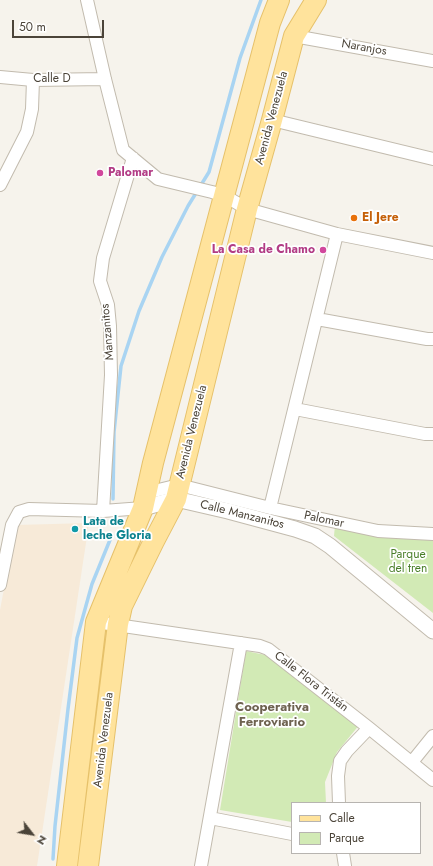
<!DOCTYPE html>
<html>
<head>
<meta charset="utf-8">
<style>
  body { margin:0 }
  #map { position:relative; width:433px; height:866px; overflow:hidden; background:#f6f3ec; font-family:Jost,sans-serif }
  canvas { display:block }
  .legend { position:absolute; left:291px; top:802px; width:130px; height:52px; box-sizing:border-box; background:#fff; border:1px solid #b7b4b0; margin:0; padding:5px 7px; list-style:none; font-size:12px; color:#4b4439 }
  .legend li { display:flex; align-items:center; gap:8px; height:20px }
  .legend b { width:20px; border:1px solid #b7b4b0 }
  .north { position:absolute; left:12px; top:814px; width:40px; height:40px; -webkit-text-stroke:3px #fff; paint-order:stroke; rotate:121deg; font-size:11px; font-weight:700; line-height:16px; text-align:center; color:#4b4439 }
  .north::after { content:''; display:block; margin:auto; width:14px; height:18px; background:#4b4439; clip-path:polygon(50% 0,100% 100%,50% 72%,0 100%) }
  .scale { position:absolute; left:12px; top:20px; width:92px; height:18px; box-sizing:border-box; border:2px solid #4b4439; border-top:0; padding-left:5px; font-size:12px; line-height:14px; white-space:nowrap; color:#4b4439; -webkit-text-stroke:3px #fff; paint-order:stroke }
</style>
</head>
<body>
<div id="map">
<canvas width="433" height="866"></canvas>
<ul class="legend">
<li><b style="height:5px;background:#ffe39c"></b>Calle</li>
<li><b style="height:11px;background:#d2eab5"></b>Parque</li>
</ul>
<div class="north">N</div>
<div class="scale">50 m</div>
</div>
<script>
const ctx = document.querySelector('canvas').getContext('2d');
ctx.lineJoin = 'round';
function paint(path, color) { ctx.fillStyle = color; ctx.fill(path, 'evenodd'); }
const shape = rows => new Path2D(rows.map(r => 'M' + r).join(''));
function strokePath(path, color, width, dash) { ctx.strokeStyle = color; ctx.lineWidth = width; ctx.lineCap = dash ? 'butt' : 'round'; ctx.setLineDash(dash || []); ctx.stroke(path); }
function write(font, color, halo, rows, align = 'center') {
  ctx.font = font + ' Jost,sans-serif'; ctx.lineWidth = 3.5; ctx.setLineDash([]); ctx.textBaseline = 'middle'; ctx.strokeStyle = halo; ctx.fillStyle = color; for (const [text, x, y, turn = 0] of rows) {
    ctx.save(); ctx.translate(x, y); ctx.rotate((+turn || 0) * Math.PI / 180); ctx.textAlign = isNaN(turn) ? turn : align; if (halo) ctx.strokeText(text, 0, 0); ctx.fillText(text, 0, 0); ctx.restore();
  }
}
const commercial = shape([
  [89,523,37,866,0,866,0,610,16,525]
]);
const green = shape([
  [335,525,433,536,433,613,334,536],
  [246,651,270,656,360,724,337,752,325,782,326,803,292,803,292,822,220,810]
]);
const stream = shape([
  [113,499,114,432,121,366,139,311,162,257,188,206,209,172,240,58,261,0],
  [53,859,55,826,68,709,77,638,92,584,112,535]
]);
const minor = shape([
  [87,0,105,79,123,150,158,179,212,192,225,196,247,209,337,234,433,253],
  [294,36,433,61],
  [0,77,33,80,105,79],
  [272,120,433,159],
  [0,185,27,132,32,109,33,80],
  [317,319,427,339,433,339],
  [295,409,425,434,433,434],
  [146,493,179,485,270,508,378,531,433,534],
  [270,508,337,234],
  [103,511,111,375,110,326,108,305,100,281,103,258,133,158],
  [0,585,12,525,19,512,29,509,103,511,143,508],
  [96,622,260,646,268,649,369,728,433,780],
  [412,762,433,736],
  [339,803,338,776,340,761,347,751,369,728],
  [210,818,292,834],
  [343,853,345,866],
  [201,866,241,643]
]);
const tertiary = shape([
  [143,508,176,499,228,511,295,529,315,536,330,546,433,631]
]);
const primary = shape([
  [67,866,96,622,143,508,153,463,270,23,279,0],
  [88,866,118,624,122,606,154,541,176,499,247,209,272,120,294,36,316,0]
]);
const markers = [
  [100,173,4,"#d1479c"],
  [354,218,4,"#e8710a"],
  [323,250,4,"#d1479c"],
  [75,529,4,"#0f9aa8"]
];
const streetNames = [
  ["Naranjos",364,48,10],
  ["Calle D",52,79],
  ["Avenida Venezuela",272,118,-75],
  ["Manzanitos",108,332,-95],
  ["Avenida Venezuela",192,432,-76],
  ["Calle Manzanitos",242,515,14],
  ["Palomar",324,520,12],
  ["Calle Flora Tristán",311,682,38],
  ["Avenida Venezuela",104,740,-83]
];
const hotelNames = [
  ["Palomar",108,173],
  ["La Casa de Chamo",315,250,"right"]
];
const foodNames = [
  ["El Jere",362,218]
];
const cultureNames = [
  ["Lata de",83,522],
  ["leche Gloria",83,536]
];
const parkNames = [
  ["Parque",408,555],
  ["del tren",408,569]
];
const neighbourhoodNames = [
  ["Cooperativa",272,708],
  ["Ferroviario",272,723]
];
paint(commercial, '#f7ead8');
paint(green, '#d2eab5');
strokePath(stream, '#a9d4f2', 3.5);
strokePath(minor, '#c2bbae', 14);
strokePath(tertiary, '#c2bbae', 17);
strokePath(primary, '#e6c16a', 22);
strokePath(minor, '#fff', 12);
strokePath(tertiary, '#fff', 15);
strokePath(primary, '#ffe39c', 20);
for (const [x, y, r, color] of markers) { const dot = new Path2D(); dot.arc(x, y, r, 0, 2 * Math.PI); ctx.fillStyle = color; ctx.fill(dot); strokePath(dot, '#fff', 1.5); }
write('12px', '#4b4439', '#fff', streetNames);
write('bold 12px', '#b23c85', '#fff', hotelNames, 'left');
write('bold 12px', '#c56008', '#fff', foodNames, 'left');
write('bold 12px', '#0d838f', '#fff', cultureNames, 'left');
write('12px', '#4a7f2a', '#fff', parkNames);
write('bold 13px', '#6e6250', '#fff', neighbourhoodNames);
</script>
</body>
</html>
